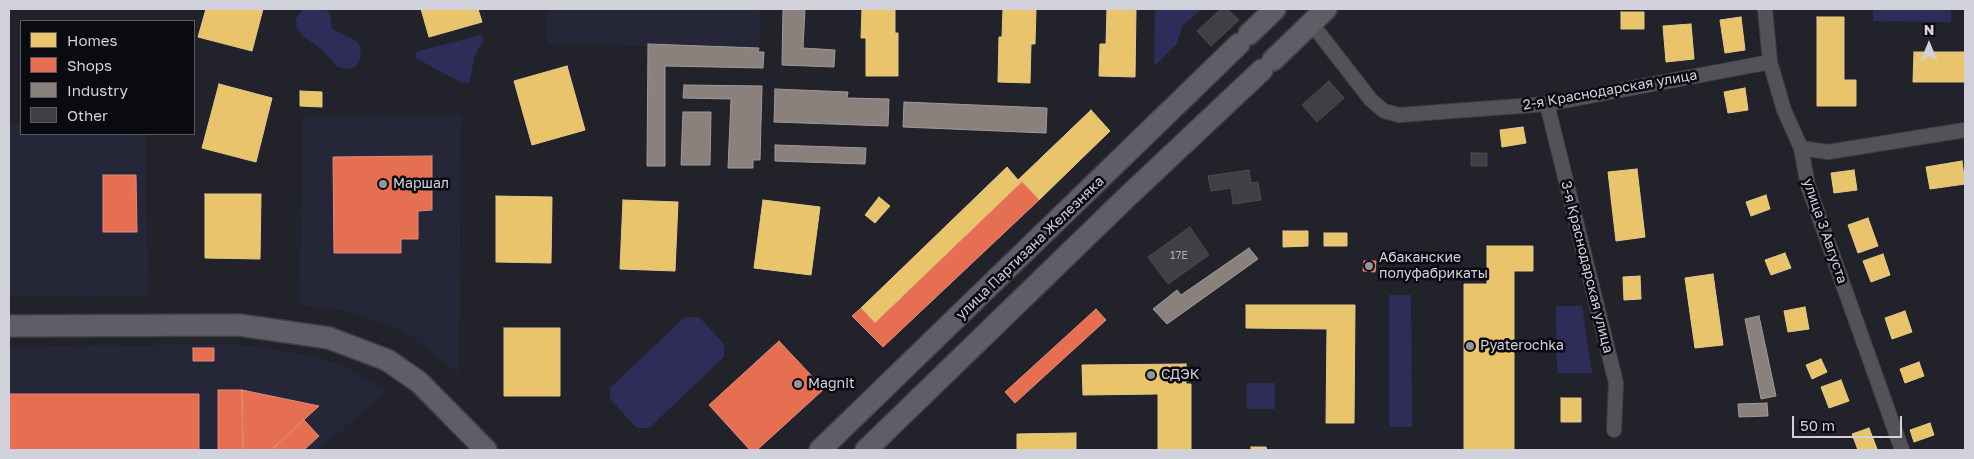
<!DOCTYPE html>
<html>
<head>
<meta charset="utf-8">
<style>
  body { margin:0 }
  #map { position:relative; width:1974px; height:459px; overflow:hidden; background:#22232a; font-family:"Golos Text",sans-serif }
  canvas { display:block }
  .frame { position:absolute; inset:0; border:10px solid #d1d1db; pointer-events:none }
  .legend { position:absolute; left:20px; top:20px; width:175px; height:115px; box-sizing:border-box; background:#0a0a10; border:1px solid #5a5a61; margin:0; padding:6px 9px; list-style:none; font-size:15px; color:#d1d1db }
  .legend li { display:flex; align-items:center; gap:10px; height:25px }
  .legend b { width:25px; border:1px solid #5a5a61 }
  .north { position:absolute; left:1904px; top:20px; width:50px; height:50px; -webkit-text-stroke:4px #0a0a10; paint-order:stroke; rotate:0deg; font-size:14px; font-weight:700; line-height:20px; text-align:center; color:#d1d1db }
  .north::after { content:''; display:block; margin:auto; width:18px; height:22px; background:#d1d1db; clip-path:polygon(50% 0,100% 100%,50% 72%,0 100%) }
  .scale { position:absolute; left:1792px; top:416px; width:110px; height:22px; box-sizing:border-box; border:2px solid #d1d1db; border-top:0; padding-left:6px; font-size:15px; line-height:18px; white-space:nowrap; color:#d1d1db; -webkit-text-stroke:4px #0a0a10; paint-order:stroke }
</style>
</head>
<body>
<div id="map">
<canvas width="1974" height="459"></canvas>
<div class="frame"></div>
<ul class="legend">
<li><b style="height:14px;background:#e9c46a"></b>Homes</li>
<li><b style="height:14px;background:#e76f51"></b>Shops</li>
<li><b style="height:14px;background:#8a817c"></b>Industry</li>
<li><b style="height:14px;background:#3f4046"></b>Other</li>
</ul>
<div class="north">N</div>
<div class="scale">50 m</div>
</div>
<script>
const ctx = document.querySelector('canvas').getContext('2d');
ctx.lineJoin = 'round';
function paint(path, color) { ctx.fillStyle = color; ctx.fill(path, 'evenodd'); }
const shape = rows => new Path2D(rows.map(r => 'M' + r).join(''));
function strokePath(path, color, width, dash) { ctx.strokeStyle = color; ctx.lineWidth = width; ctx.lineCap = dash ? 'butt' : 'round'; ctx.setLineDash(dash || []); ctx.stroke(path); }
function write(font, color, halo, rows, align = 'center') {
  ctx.font = font + ' "Golos Text",sans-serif'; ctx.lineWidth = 5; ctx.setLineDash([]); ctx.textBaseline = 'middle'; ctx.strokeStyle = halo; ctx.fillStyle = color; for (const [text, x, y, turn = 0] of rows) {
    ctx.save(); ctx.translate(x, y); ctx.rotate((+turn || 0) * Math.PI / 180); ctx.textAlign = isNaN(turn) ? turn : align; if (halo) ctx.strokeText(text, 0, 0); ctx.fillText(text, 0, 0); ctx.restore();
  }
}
const built = shape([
  [547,9,760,9,759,48,547,44],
  [461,115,459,374,403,330,343,310,300,306,302,116],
  [9,123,21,123,21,134,146,134,148,296,9,295],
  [236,344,310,355,339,364,388,390,319,450,9,450,9,347]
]);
const green = shape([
  [303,9,325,9,330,14,332,29,355,40,360,46,361,58,355,67,347,69,338,67,320,48,302,35,297,28,296,19],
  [1155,9,1202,9,1183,25,1176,45,1154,66],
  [1873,9,1951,9,1951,22,1873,21],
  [481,35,484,39,475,55,469,83,462,83,416,58,416,53,418,51],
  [1389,295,1411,295,1412,427,1389,427],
  [1556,306,1582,306,1592,373,1557,373],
  [685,317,699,317,724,344,724,357,649,428,637,428,610,399,610,388],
  [1247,383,1275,383,1275,409,1247,409]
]);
const homes = shape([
  [206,9,263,9,252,51,198,37,206,9],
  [421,9,478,9,482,22,429,37,421,9],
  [862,9,895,9,895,33,898,33,898,76,866,76,866,38,861,38,862,9],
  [1003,9,1036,9,1035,44,1031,44,1030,83,998,82,999,37,1002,37,1003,9],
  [1107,9,1136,9,1135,77,1099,76,1100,44,1106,44,1107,9],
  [1621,12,1644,12,1644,29,1621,29,1621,12],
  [1741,17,1745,50,1725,53,1720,20,1741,17],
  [1817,17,1844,17,1844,80,1856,80,1856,106,1817,106,1817,17],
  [1691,24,1694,59,1666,62,1663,26,1691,24],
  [1914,52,1965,52,1965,82,1913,82,1914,52],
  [567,66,585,130,532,145,514,81,567,66],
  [219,84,272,98,256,162,202,148,219,84],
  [1745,88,1748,110,1728,113,1724,92,1745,88],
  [300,91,322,92,322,107,300,106,300,91],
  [1091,110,1110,131,1039,200,1022,182,875,323,861,308,1007,167,1018,180,1091,110],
  [1523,127,1526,143,1502,147,1500,130,1523,127],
  [1962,161,1965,184,1930,189,1926,167,1962,161],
  [1637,169,1645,237,1616,241,1608,172,1637,169],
  [1854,170,1857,190,1834,193,1831,173,1854,170],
  [205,194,261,194,260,259,205,258,205,194],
  [1766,195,1770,209,1751,216,1746,202,1766,195],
  [496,196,552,197,551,263,496,262,496,196],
  [879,197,890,206,875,223,865,215,879,197],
  [623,200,678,202,675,271,620,269,623,200],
  [763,200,820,207,811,275,754,268,763,200],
  [1868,218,1878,246,1858,253,1848,225,1868,218],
  [1283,231,1308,231,1308,246,1283,247,1283,231],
  [1324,233,1347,233,1347,246,1324,246,1324,233],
  [1487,246,1533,246,1533,271,1514,271,1514,450,1464,450,1464,284,1487,284,1487,246],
  [1785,253,1791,268,1771,275,1765,260,1785,253],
  [1883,254,1890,275,1871,282,1863,261,1883,254],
  [1713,274,1723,345,1695,348,1685,278,1713,274],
  [1640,276,1641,299,1624,300,1623,277,1640,276],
  [1246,305,1355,305,1354,423,1326,423,1327,329,1246,328,1246,305],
  [1805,307,1809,329,1788,332,1784,311,1805,307],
  [1905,311,1912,332,1892,339,1885,318,1905,311],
  [504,328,560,328,560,396,504,396,504,328],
  [1821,359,1827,372,1812,379,1806,365,1821,359],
  [1919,362,1924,376,1905,383,1900,369,1919,362],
  [1186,364,1186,384,1191,384,1191,450,1158,450,1158,394,1083,395,1082,365,1186,364],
  [1841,380,1849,401,1829,408,1821,387,1841,380],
  [1561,398,1581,398,1581,422,1561,422,1561,398],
  [1930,423,1934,435,1914,442,1910,430,1930,423],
  [1869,428,1877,449,1858,450,1852,434,1869,428],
  [1076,433,1076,450,1017,450,1017,434,1076,433],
  [1251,447,1266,447,1267,450,1251,450,1251,447]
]);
const shops = shape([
  [432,156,432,210,418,211,418,239,401,239,401,253,334,253,333,157,432,156],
  [103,175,136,175,137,232,103,232,103,175],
  [1022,182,1039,200,883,347,852,316,861,308,875,323,1022,182],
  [1364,261,1376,261,1375,272,1363,271,1364,261],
  [1096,309,1106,320,1015,403,1005,392,1096,309],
  [779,341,824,389,757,450,750,450,709,405,779,341],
  [193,348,214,348,214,361,193,361,193,348],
  [218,390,242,390,243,450,218,450,218,390],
  [242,390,319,406,271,450,243,450,242,390],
  [9,394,199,394,199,450,9,450,9,394],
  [304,420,319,436,304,450,271,450,304,420]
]);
const industry = shape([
  [783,9,805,9,803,48,835,50,834,67,782,65,783,9],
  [648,44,759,48,758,52,764,52,763,68,665,66,665,166,647,166,648,44],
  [684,85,762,86,760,160,753,160,753,168,728,168,731,99,683,98,684,85],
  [775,89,848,92,847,98,889,99,888,126,774,122,775,89],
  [904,102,1047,108,1046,133,903,127,904,102],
  [683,112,711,112,710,165,681,165,683,112],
  [775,145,866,148,865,164,775,161,775,145],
  [1249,248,1258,259,1167,324,1153,309,1177,290,1181,295,1249,248],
  [1759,316,1776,396,1761,399,1745,319,1759,316],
  [1767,403,1768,416,1739,417,1738,404,1767,403]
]);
const building = shape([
  [1221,9,1227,9,1239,20,1211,46,1197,31,1221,9],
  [1329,81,1344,98,1317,122,1302,105,1329,81],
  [1471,153,1487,153,1487,166,1471,166,1471,153],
  [1249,170,1251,183,1258,182,1261,200,1233,204,1231,188,1211,191,1208,176,1249,170],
  [1190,227,1209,255,1168,284,1148,257,1190,227]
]);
const street = shape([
  [1765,9,1770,62,1784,110,1801,148,1808,186,1902,450],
  [1312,24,1371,100,1384,111,1399,115,1547,104,1770,62],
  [1547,104,1616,383,1614,430],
  [1801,148,1828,152,1965,130]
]);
const primary = shape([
  [1249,34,1275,9],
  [1273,60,1326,9],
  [9,326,239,325,329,338,387,360,419,382,486,450],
  [820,450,1239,44],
  [866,450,1126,198,1262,70]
]);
const markers = [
  [383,184,5,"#94949d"],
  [1369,266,5,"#94949d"],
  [1470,346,5,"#94949d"],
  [1151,375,5,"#94949d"],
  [798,384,5,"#94949d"]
];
const numberNames = [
  ["17Е",1179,256]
];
const streetNames = [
  ["2-я Краснодарская улица",1610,90,-10],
  ["улица 3 Августа",1825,231,71],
  ["улица Партизана Железняка",1030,248,-44],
  ["3-я Краснодарская улица",1587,267,76]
];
const poiNames = [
  ["Маршал",393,184],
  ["Абаканские",1379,258],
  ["полуфабрикаты",1379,274],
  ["Pyaterochka",1480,346],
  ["СДЭК",1161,375],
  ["Magnit",808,384]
];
paint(built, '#252638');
paint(green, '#2e2d59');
paint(homes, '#e9c46a');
strokePath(homes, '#e2c88c', 1);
paint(shops, '#e76f51');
strokePath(shops, '#e08c7a', 1);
paint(industry, '#8a817c');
strokePath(industry, '#9f9998', 1);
paint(building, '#3f4046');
strokePath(building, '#4b4b51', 1);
strokePath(street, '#3f4046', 16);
strokePath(primary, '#3f4046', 24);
strokePath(street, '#525358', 14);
strokePath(primary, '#5e5e67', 21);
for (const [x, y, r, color] of markers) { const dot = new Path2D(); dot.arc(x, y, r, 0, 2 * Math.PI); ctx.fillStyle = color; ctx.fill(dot); strokePath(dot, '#0a0a10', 2); }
write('11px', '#acadb6', null, numberNames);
write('14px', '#d1d1db', '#0a0a10', streetNames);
write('14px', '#d1d1db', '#0a0a10', poiNames, 'left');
</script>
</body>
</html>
